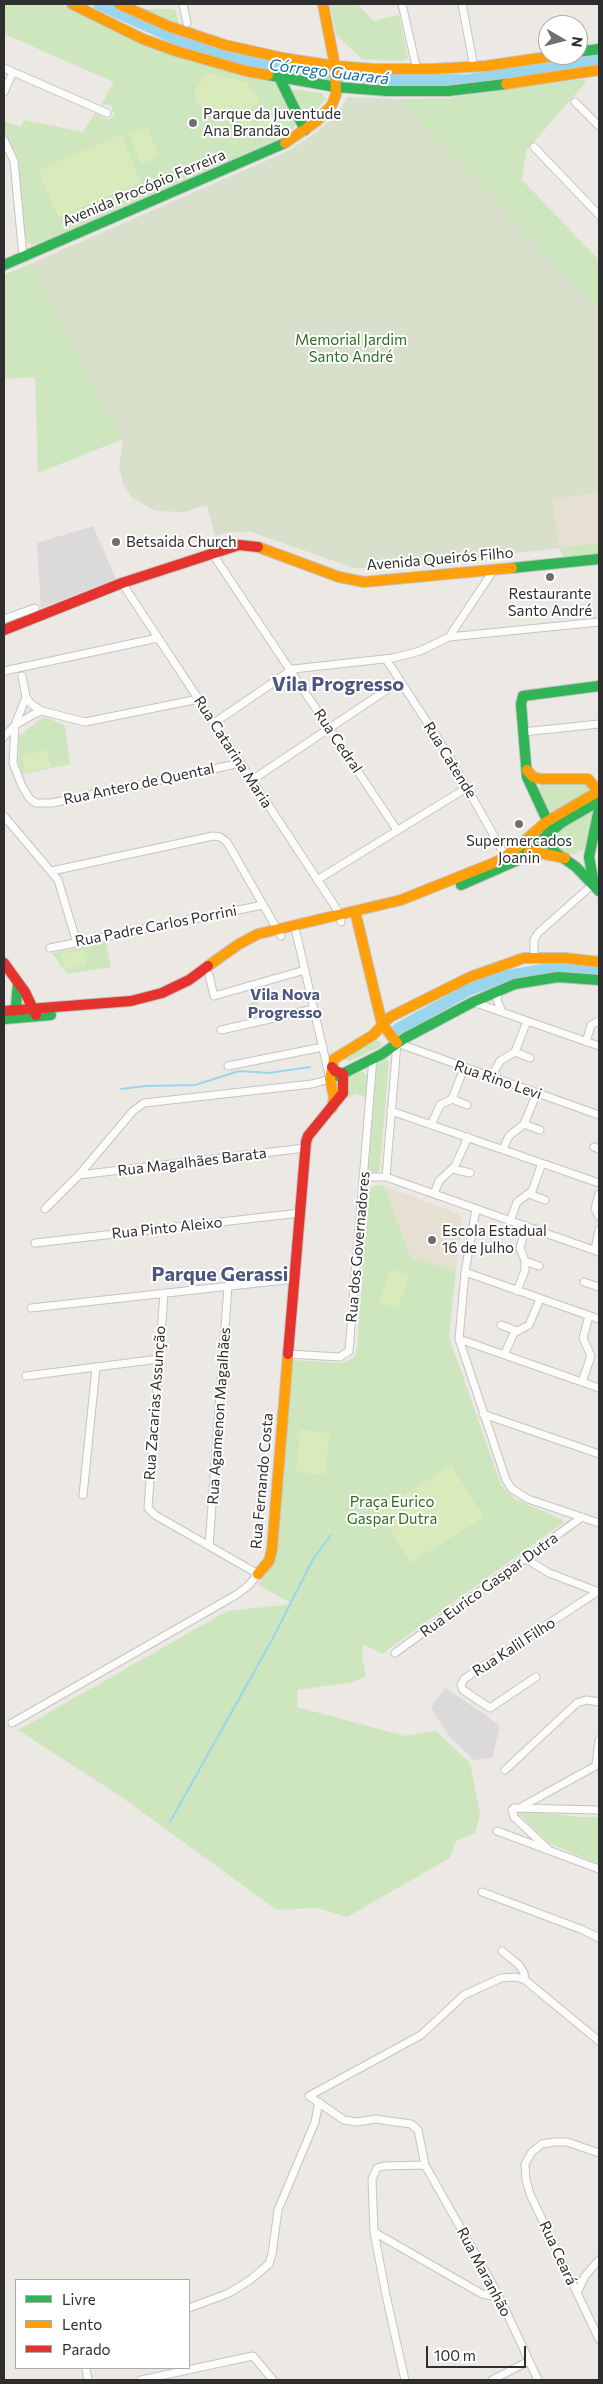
<!DOCTYPE html>
<html>
<head>
<meta charset="utf-8">
<style>
  body { margin:0 }
  #map { position:relative; width:603px; height:2384px; overflow:hidden; background:#ece8e4; font-family:Commissioner,sans-serif }
  canvas { display:block }
  .frame { position:absolute; inset:0; border:5px solid #2e2e2e; pointer-events:none }
  .legend { position:absolute; left:15px; top:2279px; width:175px; height:90px; box-sizing:border-box; background:#fff; border:1px solid #ababab; margin:0; padding:6px 9px; list-style:none; font-size:15px; color:#2e2e2e }
  .legend li { display:flex; align-items:center; gap:10px; height:25px }
  .legend b { width:25px; border:1px solid #ababab }
  .north { position:absolute; left:538px; top:15px; width:50px; height:50px; box-sizing:border-box; background:#fff; border:1px solid #ababab; border-radius:50%; rotate:98deg; font-size:14px; font-weight:700; line-height:20px; text-align:center; color:#2e2e2e }
  .north::after { content:''; display:block; margin:auto; width:18px; height:22px; background:#706f6e; clip-path:polygon(50% 0,100% 100%,50% 72%,0 100%) }
  .scale { position:absolute; left:426px; top:2346px; width:100px; height:22px; box-sizing:border-box; border:2px solid #2e2e2e; border-top:0; padding-left:6px; font-size:15px; line-height:18px; white-space:nowrap; color:#2e2e2e; -webkit-text-stroke:4px #fff; paint-order:stroke }
</style>
</head>
<body>
<div id="map">
<canvas width="603" height="2384"></canvas>
<div class="frame"></div>
<ul class="legend">
<li><b style="height:6px;background:#30b455"></b>Livre</li>
<li><b style="height:6px;background:#ff9f0a"></b>Lento</li>
<li><b style="height:6px;background:#e5322d"></b>Parado</li>
</ul>
<div class="north">N</div>
<div class="scale">100 m</div>
</div>
<script>
const ctx = document.querySelector('canvas').getContext('2d');
ctx.lineJoin = 'round';
function paint(path, color) { ctx.fillStyle = color; ctx.fill(path, 'evenodd'); }
const shape = rows => new Path2D(rows.map(r => 'M' + r).join(''));
function strokePath(path, color, width, dash) { ctx.strokeStyle = color; ctx.lineWidth = width; ctx.lineCap = dash ? 'butt' : 'round'; ctx.setLineDash(dash || []); ctx.stroke(path); }
function write(font, color, halo, rows, align = 'center') {
  ctx.font = font + ' Commissioner,sans-serif'; ctx.lineWidth = 4; ctx.setLineDash([]); ctx.textBaseline = 'middle'; ctx.strokeStyle = halo; ctx.fillStyle = color; for (const [text, x, y, turn = 0] of rows) {
    ctx.save(); ctx.translate(x, y); ctx.rotate((+turn || 0) * Math.PI / 180); ctx.textAlign = isNaN(turn) ? turn : align; if (halo) ctx.strokeText(text, 0, 0); ctx.fillText(text, 0, 0); ctx.restore();
  }
}
const industrial = shape([
  [93,526,116,579,41,608,37,543],
  [445,1688,487,1716,500,1727,492,1758,474,1760,448,1735,431,1707]
]);
const education = shape([
  [599,493,599,543,559,548,553,499],
  [384,1186,459,1214,462,1222,456,1270,411,1258]
]);
const green = shape([
  [4,4,61,4,137,40,276,82,298,125,272,142,37,244,28,244,25,238,17,156,4,133,4,121,21,127,24,120,83,132,95,113,108,120,114,116,111,105,101,105,114,82,4,34],
  [330,4,357,4,375,22,376,20,399,15,408,58,402,61,362,59,336,35],
  [139,9,173,9,176,11,179,24],
  [583,79,586,82,526,151,522,180,599,260,599,309,397,99,447,98],
  [292,89,322,93,326,99,306,120,290,91],
  [30,264,123,439,38,473,35,377,4,379,4,275],
  [599,543,599,554,568,557,563,556,559,548],
  [44,716,65,726,70,764,22,774,18,761,19,736],
  [543,783,588,783,594,790,549,814,536,794,538,788],
  [591,811,593,814,586,846,583,850,573,854,558,852,551,842,552,834],
  [106,942,111,967,67,974,52,953],
  [255,987,260,1014,251,1019,248,1004,253,1002,250,988],
  [378,1040,381,1043,380,1047,350,1061,345,1060,346,1055],
  [385,1058,389,1062,380,1167,379,1172,375,1173,370,1171,368,1168,377,1064],
  [358,1071,363,1072,367,1076,366,1100,363,1096,355,1094,344,1101,347,1077],
  [375,1185,384,1186,411,1258,456,1270,449,1337,501,1485,515,1499,561,1519,564,1522,382,1654,363,1644,362,1656,366,1676,354,1682,298,1690,297,1707,405,1736,436,1731,470,1763,480,1814,475,1833,456,1841,450,1858,347,1917,317,1908,277,1910,120,1796,18,1730,227,1611,293,1604,258,1585,272,1564,278,1549,292,1360,343,1363,354,1357,357,1349,368,1191],
  [521,1810,578,1817,599,1817,599,1864,549,1843,517,1812]
]);
const cemetery = shape([
  [348,97,397,99,599,309,599,493,553,499,559,548,386,569,354,568,251,532,230,532,215,536,207,505,184,512,155,511,133,498,124,486,119,467,123,439,30,264,288,151,317,132,338,112]
]);
const pitch = shape([
  [214,74,248,83,260,102,238,116,235,113,226,120,204,110,196,100,194,91,205,75],
  [257,108,260,110,260,114,247,128,241,124,246,116],
  [270,115,275,118,276,123,259,134,255,132,256,126],
  [147,127,160,156,142,164,129,135],
  [121,134,141,182,58,217,38,170],
  [47,750,51,767,25,772,22,756],
  [84,950,86,965,64,969,61,954],
  [390,1269,409,1275,398,1309,379,1303],
  [300,1429,330,1433,325,1475,296,1472],
  [451,1465,484,1517,411,1563,378,1511]
]);
const stream = shape([
  [121,1089,145,1086,195,1085,239,1071,269,1073,310,1067],
  [170,1822,273,1638,313,1559,331,1535]
]);
const river = shape([
  [99,4,177,39,236,58,279,68,375,81,469,80,599,60],
  [398,1029,470,989,503,977,554,968,599,971]
]);
const street = shape([
  [183,4,187,23],
  [402,4,417,70],
  [462,4,474,67],
  [4,68,107,113],
  [4,92,13,72],
  [575,102,599,126],
  [4,140,14,161,23,257],
  [534,147,599,215],
  [212,553,397,830],
  [122,583,340,914,341,922],
  [4,619,35,608],
  [449,637,599,622],
  [386,659,449,756,507,859],
  [4,671,158,638],
  [22,676,26,697,15,725,13,763,22,786,30,799,36,803,52,803,241,763],
  [26,697,31,704,42,711],
  [214,723,293,669,393,658,420,651,449,637,493,571],
  [523,732,599,724],
  [4,737,15,725,34,714,42,711,85,722,199,699],
  [252,780,400,681],
  [4,816,58,880,77,943],
  [52,871,213,836,220,837,227,842,281,936],
  [317,880,468,787],
  [50,948,263,905],
  [534,958,534,940,538,933,599,879],
  [209,975,214,996,305,970],
  [498,991,497,1000,502,1012],
  [473,1002,599,1046],
  [221,1030,314,1009],
  [586,1042,591,1025,599,1021],
  [515,1052,530,1058],
  [228,1066,323,1047],
  [491,1077,500,1061,515,1052,527,1021],
  [452,1099,467,1105],
  [391,1111,599,1183],
  [524,1124,540,1130],
  [431,1125,440,1105,452,1099,464,1068],
  [594,1147,599,1149],
  [503,1149,509,1136,524,1124,537,1093],
  [453,1169,470,1173],
  [79,1175,305,1148],
  [364,1177,386,1177,599,1252],
  [386,1177,397,1043,599,1115],
  [434,1194,439,1181,455,1166,468,1137],
  [529,1194,545,1200],
  [599,1194,595,1209,599,1217],
  [45,1209,79,1175,133,1111,144,1103,312,1084,330,1079,296,932],
  [476,1209,465,1272,459,1339,506,1480,512,1489,528,1499,599,1523],
  [510,1221,517,1202,532,1191,542,1163],
  [35,1243,300,1213],
  [595,1250,599,1230],
  [525,1261,539,1266],
  [465,1272,599,1319],
  [584,1282,599,1287],
  [517,1291,525,1270,525,1261,520,1248,526,1226],
  [31,1308,294,1279],
  [501,1325,517,1331],
  [459,1339,599,1388],
  [288,1354,340,1357,349,1351,373,1058],
  [504,1355,514,1333,529,1325,540,1299],
  [26,1376,159,1359],
  [582,1382,591,1356,583,1338,589,1316],
  [483,1414,599,1454],
  [83,1495,96,1368],
  [209,1546,228,1286],
  [526,1559,549,1573,599,1592],
  [395,1653,582,1517],
  [536,1677,490,1708,463,1690,461,1685,464,1679,597,1592],
  [12,1723,236,1595,248,1586,258,1574,155,1515,148,1508,164,1293],
  [596,1765,599,1740],
  [505,1770,577,1703,586,1700,599,1702],
  [523,1806,599,1764],
  [497,1831,599,1869],
  [548,1849,514,1817,512,1810,514,1808,599,1810],
  [482,1892,583,1930,599,1938],
  [502,1951,519,1965,524,1973,525,1980],
  [309,2096,344,2120,357,2122,376,2119,389,2121,411,2124,418,2130,425,2165,498,2294,538,2380],
  [309,2096,421,2035,464,1995,501,1978,516,1977,525,1980,599,2041],
  [599,2153,567,2142,554,2142,542,2144,532,2152,525,2164,526,2180,530,2194,599,2339],
  [374,2232,482,2294,498,2297],
  [577,2293,585,2276,599,2260],
  [189,2308,229,2293,250,2280,269,2264,272,2254,278,2210,315,2122,319,2102],
  [86,2368,88,2380],
  [141,2380,253,2356,273,2380],
  [405,2380,386,2295,374,2232,372,2179,377,2168,384,2166,425,2165],
  [492,2380,529,2361]
]);
const fast = shape([
  [578,52,599,49],
  [268,75,336,87,388,91,448,91,506,84],
  [280,79,305,130],
  [4,265,285,143],
  [512,568,599,559],
  [599,686,523,696,521,704,527,777,546,818,549,842,555,852,576,867,599,891],
  [594,884,589,857,599,809],
  [461,885,518,860,561,823,599,801],
  [15,1017,18,983],
  [4,1019,51,1015],
  [338,1076,382,1054,405,1038,473,1002,515,984,558,977,599,980]
]);
const slow = shape([
  [72,4,143,39,176,51,246,71,268,75],
  [119,4,168,26,225,45,283,58,335,66,375,69,432,69,486,66,561,55],
  [506,84,599,70],
  [285,143,317,121,332,105,336,94,335,66,323,4],
  [258,547,339,577,364,582,512,568],
  [527,770,533,777,541,779,588,779,599,792],
  [529,851,565,858],
  [355,911,382,1024,397,1043],
  [208,966,239,944,258,934,401,900,496,862,512,852,546,822,599,791],
  [332,1108,334,1097,330,1079,334,1059,373,1035,390,1017,470,977,524,958,565,958,599,962],
  [258,1574,269,1561,272,1549,288,1354]
]);
const jam = shape([
  [4,630,122,583,239,545,258,547],
  [4,963,25,992,36,1015],
  [4,1011,131,1001,162,993,189,980,208,966],
  [288,1354,306,1142,308,1136,343,1093,343,1074,335,1071,332,1067]
]);
const markers = [
  [193,123,5,"#706f6e"],
  [116,542,5,"#706f6e"],
  [550,577,5,"#706f6e"],
  [519,824,5,"#706f6e"],
  [432,1240,5,"#706f6e"]
];
const poiNames = [
  ["Parque da Juventude",203,114],
  ["Ana Brandão",203,131],
  ["Betsaida Church",126,542],
  ["Restaurante",550,594,"center"],
  ["Santo André",550,611,"center"],
  ["Supermercados",519,841,"center"],
  ["Joanin",519,858,"center"],
  ["Escola Estadual",442,1231],
  ["16 de Julho",442,1248]
];
const streetNames = [
  ["Avenida Procópio Ferreira",144,188,-23],
  ["Avenida Queirós Filho",440,559,-5],
  ["Rua Cedral",338,741,56],
  ["Rua Catarina Maria",233,752,57],
  ["Rua Catende",450,760,58],
  ["Rua Antero de Quental",139,784,-12],
  ["Rua Padre Carlos Porrini",156,926,-11],
  ["Rua Rino Levi",498,1080,19],
  ["Rua Magalhães Barata",192,1162,-7],
  ["Rua Pinto Aleixo",167,1228,-6],
  ["Rua dos Governadores",358,1247,-85],
  ["Rua Zacarias Assunção",155,1403,-86],
  ["Rua Agamenon Magalhães",219,1416,-86],
  ["Rua Fernando Costa",262,1481,-85],
  ["Rua Eurico Gaspar Dutra",489,1585,-36],
  ["Rua Kalil Filho",514,1647,-33],
  ["Rua Ceará",558,2253,65],
  ["Rua Maranhão",484,2272,62]
];
const parkNames = [
  ["Memorial Jardim",351,340],
  ["Santo André",351,357],
  ["Praça Eurico",392,1502],
  ["Gaspar Dutra",392,1519]
];
const waterNames = [
  ["Córrego Guarará",329,72,7]
];
const neighbourhoodNames = [
  ["Vila Nova",285,995],
  ["Progresso",285,1013]
];
const districtNames = [
  ["Vila Progresso",338,684],
  ["Parque Gerassi",220,1274]
];
paint(industrial, '#dcd9db');
paint(education, '#e6e0d3');
paint(green, '#cee6be');
paint(cemetery, '#d8e0cc');
paint(pitch, '#d9eabb');
strokePath(stream, '#99d6ec', 2);
strokePath(river, '#99d6ec', 12);
strokePath(street, '#c5c4c5', 9);
strokePath(fast, '#c5c4c5', 12);
strokePath(slow, '#c5c4c5', 12);
strokePath(jam, '#c5c4c5', 12);
strokePath(street, '#fcfcfb', 7);
strokePath(fast, '#30b455', 10);
strokePath(slow, '#ff9f0a', 10);
strokePath(jam, '#e5322d', 10);
for (const [x, y, r, color] of markers) { const dot = new Path2D(); dot.arc(x, y, r, 0, 2 * Math.PI); ctx.fillStyle = color; ctx.fill(dot); strokePath(dot, '#fff', 2); }
write('15px', '#2e2e2e', '#fff', poiNames, 'left');
write('15px', '#2e2e2e', '#fff', streetNames);
write('15px', '#2c6e1b', '#fff', parkNames);
write('italic 16px', '#0d6fa3', '#fff', waterNames);
write('bold 16px', '#4d5680', '#fff', neighbourhoodNames);
write('bold 20px', '#4d5680', '#fff', districtNames);
</script>
</body>
</html>
